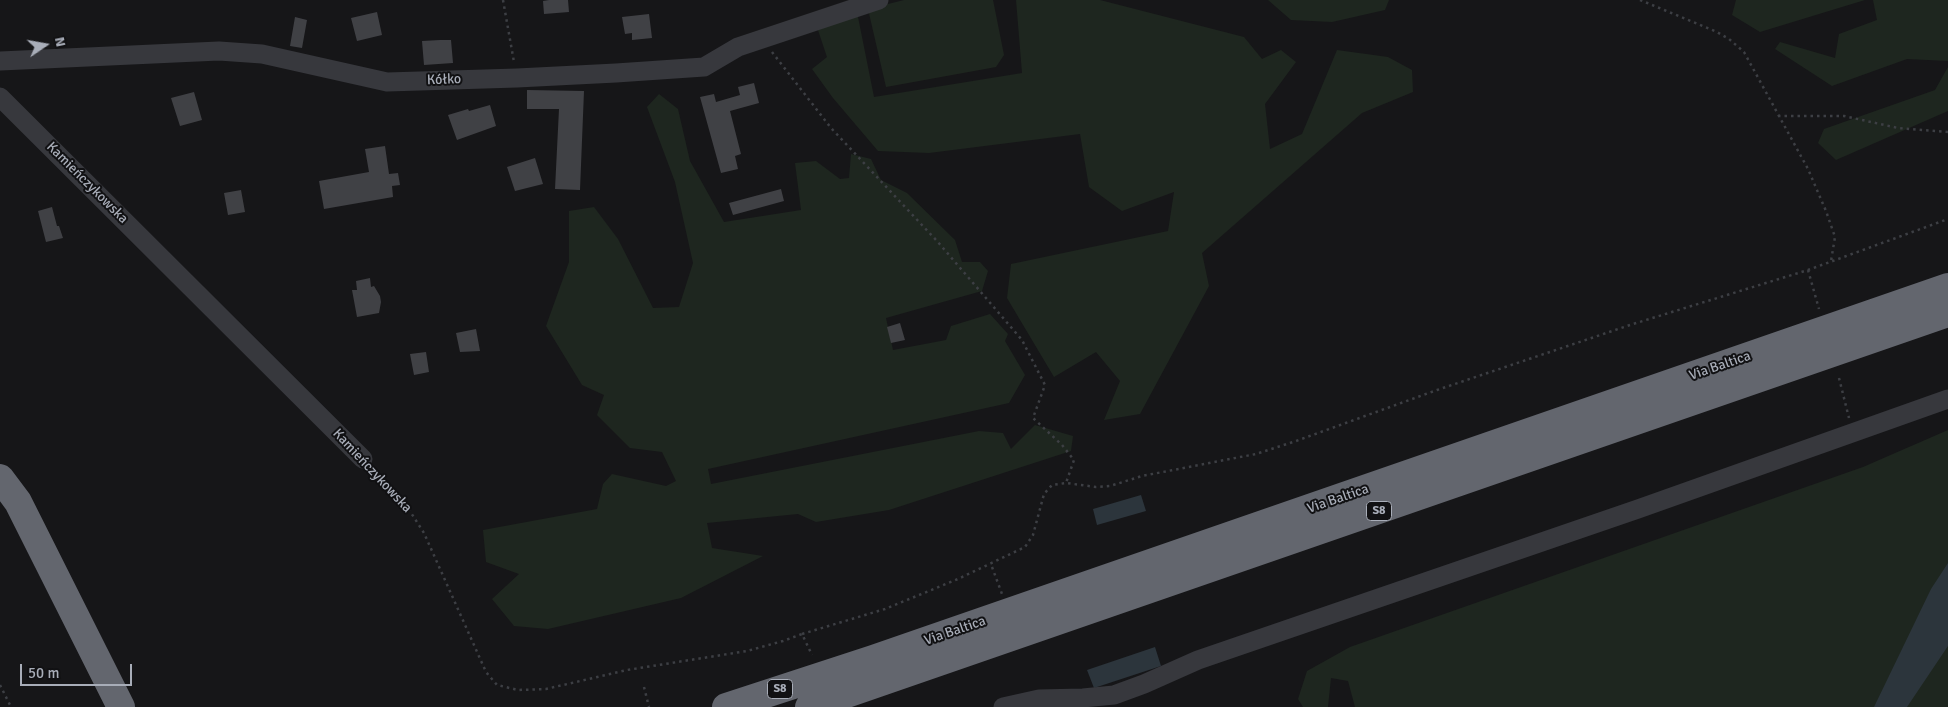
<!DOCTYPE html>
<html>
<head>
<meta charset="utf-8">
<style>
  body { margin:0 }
  #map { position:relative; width:1948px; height:707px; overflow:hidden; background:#161618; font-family:Signika,sans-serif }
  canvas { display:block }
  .north { position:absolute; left:20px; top:20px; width:50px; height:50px; -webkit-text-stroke:4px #111113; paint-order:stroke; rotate:78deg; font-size:14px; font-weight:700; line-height:20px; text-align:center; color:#a8adb8 }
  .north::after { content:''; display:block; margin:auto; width:18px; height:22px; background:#a8adb8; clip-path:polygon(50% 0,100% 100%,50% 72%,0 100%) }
  .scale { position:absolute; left:20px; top:664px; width:112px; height:22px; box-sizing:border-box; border:2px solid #a8adb8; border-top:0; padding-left:6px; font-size:15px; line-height:18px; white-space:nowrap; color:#a8adb8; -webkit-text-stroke:4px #111113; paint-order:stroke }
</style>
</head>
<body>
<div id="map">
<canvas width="1948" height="707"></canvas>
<div class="north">N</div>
<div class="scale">50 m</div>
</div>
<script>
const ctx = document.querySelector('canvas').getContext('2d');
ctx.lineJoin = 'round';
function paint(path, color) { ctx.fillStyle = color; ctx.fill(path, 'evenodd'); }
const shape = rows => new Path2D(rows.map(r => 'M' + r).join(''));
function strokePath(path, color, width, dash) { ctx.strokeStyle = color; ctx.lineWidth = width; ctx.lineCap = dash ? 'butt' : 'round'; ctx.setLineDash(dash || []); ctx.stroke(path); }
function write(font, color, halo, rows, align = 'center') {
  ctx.font = font + ' Signika,sans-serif'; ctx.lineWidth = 4; ctx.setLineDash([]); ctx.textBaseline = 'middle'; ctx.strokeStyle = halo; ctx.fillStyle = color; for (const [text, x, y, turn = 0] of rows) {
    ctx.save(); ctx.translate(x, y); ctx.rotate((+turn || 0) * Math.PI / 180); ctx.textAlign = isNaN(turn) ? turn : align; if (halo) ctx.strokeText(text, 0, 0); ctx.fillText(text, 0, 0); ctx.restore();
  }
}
const green = shape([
  [904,0,993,0,1004,55,996,67,886,87,868,9],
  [1016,0,1100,0,1244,37,1262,59,1281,50,1296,62,1265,104,1270,149,1302,134,1337,50,1388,57,1412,70,1413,92,1362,113,1202,253,1209,286,1140,414,1104,420,1120,381,1096,352,1054,377,1007,298,1011,264,1168,231,1174,192,1122,211,1089,187,1080,134,929,153,878,151,833,98,812,69,827,57,818,30,857,12,874,97,1022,73],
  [1268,0,1389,0,1385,10,1332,22,1291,20],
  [1736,0,1865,0,1760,32,1732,15],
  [1873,0,1948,0,1948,61,1907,59,1832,86,1775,49,1780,42,1835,58,1839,34,1877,20],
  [1948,67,1948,111,1836,160,1818,143,1824,129,1935,90],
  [659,94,678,109,690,161,724,222,801,210,795,163,816,161,840,179,849,178,851,154,871,159,881,180,907,193,955,240,962,262,980,262,988,271,982,291,886,318,893,350,946,340,951,326,990,314,1008,334,1005,341,1025,375,1009,403,708,469,711,484,979,431,1003,433,1011,449,1035,425,1073,436,1071,451,889,510,816,522,798,514,707,523,712,548,763,556,681,598,548,629,514,626,492,599,519,574,486,562,483,530,597,509,603,484,612,474,666,486,676,481,662,452,630,448,597,415,604,395,582,385,546,326,569,262,569,211,594,207,618,239,653,308,679,307,693,263,675,182,647,107],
  [1948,430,1948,707,1355,707,1348,681,1331,678,1328,707,1303,707,1298,699,1307,671,1350,647,1863,467]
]);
const water = shape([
  [1141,495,1146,511,1097,525,1093,509],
  [1948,563,1948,646,1907,707,1874,707,1931,589],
  [1155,647,1161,666,1094,688,1087,670]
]);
const building = shape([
  [549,0,568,0,569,12,544,14,543,1],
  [377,12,382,35,357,41,351,18],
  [649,14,652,38,632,40,632,33,625,34,622,17],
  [295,17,307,20,302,48,290,46],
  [440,40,451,40,453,63,424,65,422,41],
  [754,83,759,103,730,111,741,154,735,156,738,169,721,173,700,97,714,94,716,102,740,95,738,87],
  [527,90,584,91,580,190,555,189,559,109,527,109],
  [194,92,202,120,180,126,171,98],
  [490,105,496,126,457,140,448,115,468,109,469,111],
  [385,146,389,174,398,173,400,185,392,186,393,197,324,209,319,181,369,172,365,149],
  [535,158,543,184,515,191,507,167],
  [781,189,784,201,733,215,729,203],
  [241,190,245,212,228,215,224,193],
  [52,207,57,226,59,226,63,238,46,242,38,211],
  [370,278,371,287,374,286,380,296,381,302,379,313,357,317,352,290,357,290,356,281],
  [900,323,905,340,891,343,887,327],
  [476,329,480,351,460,352,456,333],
  [426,352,429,372,414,375,410,354]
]);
const path = shape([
  [503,0,514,62],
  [1640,0,1717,32,1729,39,1744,52,1808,169,1826,211,1835,237,1831,261],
  [772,52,831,128,937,241,1022,340,1045,385,1033,418,1062,445,1074,460,1066,483],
  [1778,116,1844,116,1898,128,1948,132],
  [1808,270,1819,309],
  [1839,378,1849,418],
  [374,470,406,505,424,533,486,672,497,685,518,690,546,689,627,670,747,651,783,641,802,634,812,655],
  [992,567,1002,594],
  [802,634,885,609,958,579,1025,547,1033,535,1044,494,1052,485,1066,483,1096,487,1110,486,1142,476,1256,454,1296,441,1437,390,1633,324,1808,270,1948,219],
  [0,685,11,707],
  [644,687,649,707]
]);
const minor = shape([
  [0,61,219,51,262,54,387,82,517,78,616,73,704,67,738,47,879,0],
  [0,97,363,459],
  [1003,707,1039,699,1083,698,1114,695,1144,684,1198,660,1638,509,1948,399]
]);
const highway = shape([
  [0,478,18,502,121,707],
  [726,707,873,659,1948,287],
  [809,707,1948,313]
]);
const shields = [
  [1379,511,25],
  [780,689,25]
];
const shieldNames = [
  ["S8",1379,511],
  ["S8",780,689]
];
const streetNames = [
  ["Kółko",444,80,-2],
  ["Kamieńczykowska",87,183,45],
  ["Via Baltica",1720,366,-19],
  ["Kamieńczykowska",372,471,47],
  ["Via Baltica",1338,499,-19],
  ["Via Baltica",955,631,-19]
];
paint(green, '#1e261f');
paint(water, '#2c353c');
paint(building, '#404145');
strokePath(path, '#3d3f44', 2.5, [2.5, 4]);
strokePath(minor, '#37383d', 19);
strokePath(highway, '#63666e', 28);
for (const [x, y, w] of shields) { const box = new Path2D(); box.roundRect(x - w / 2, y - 9.5, w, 19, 4); ctx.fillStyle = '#111113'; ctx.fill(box); strokePath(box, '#a8adb8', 1); }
write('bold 12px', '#a8adb8', null, shieldNames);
write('14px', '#a8adb8', '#111113', streetNames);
</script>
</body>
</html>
